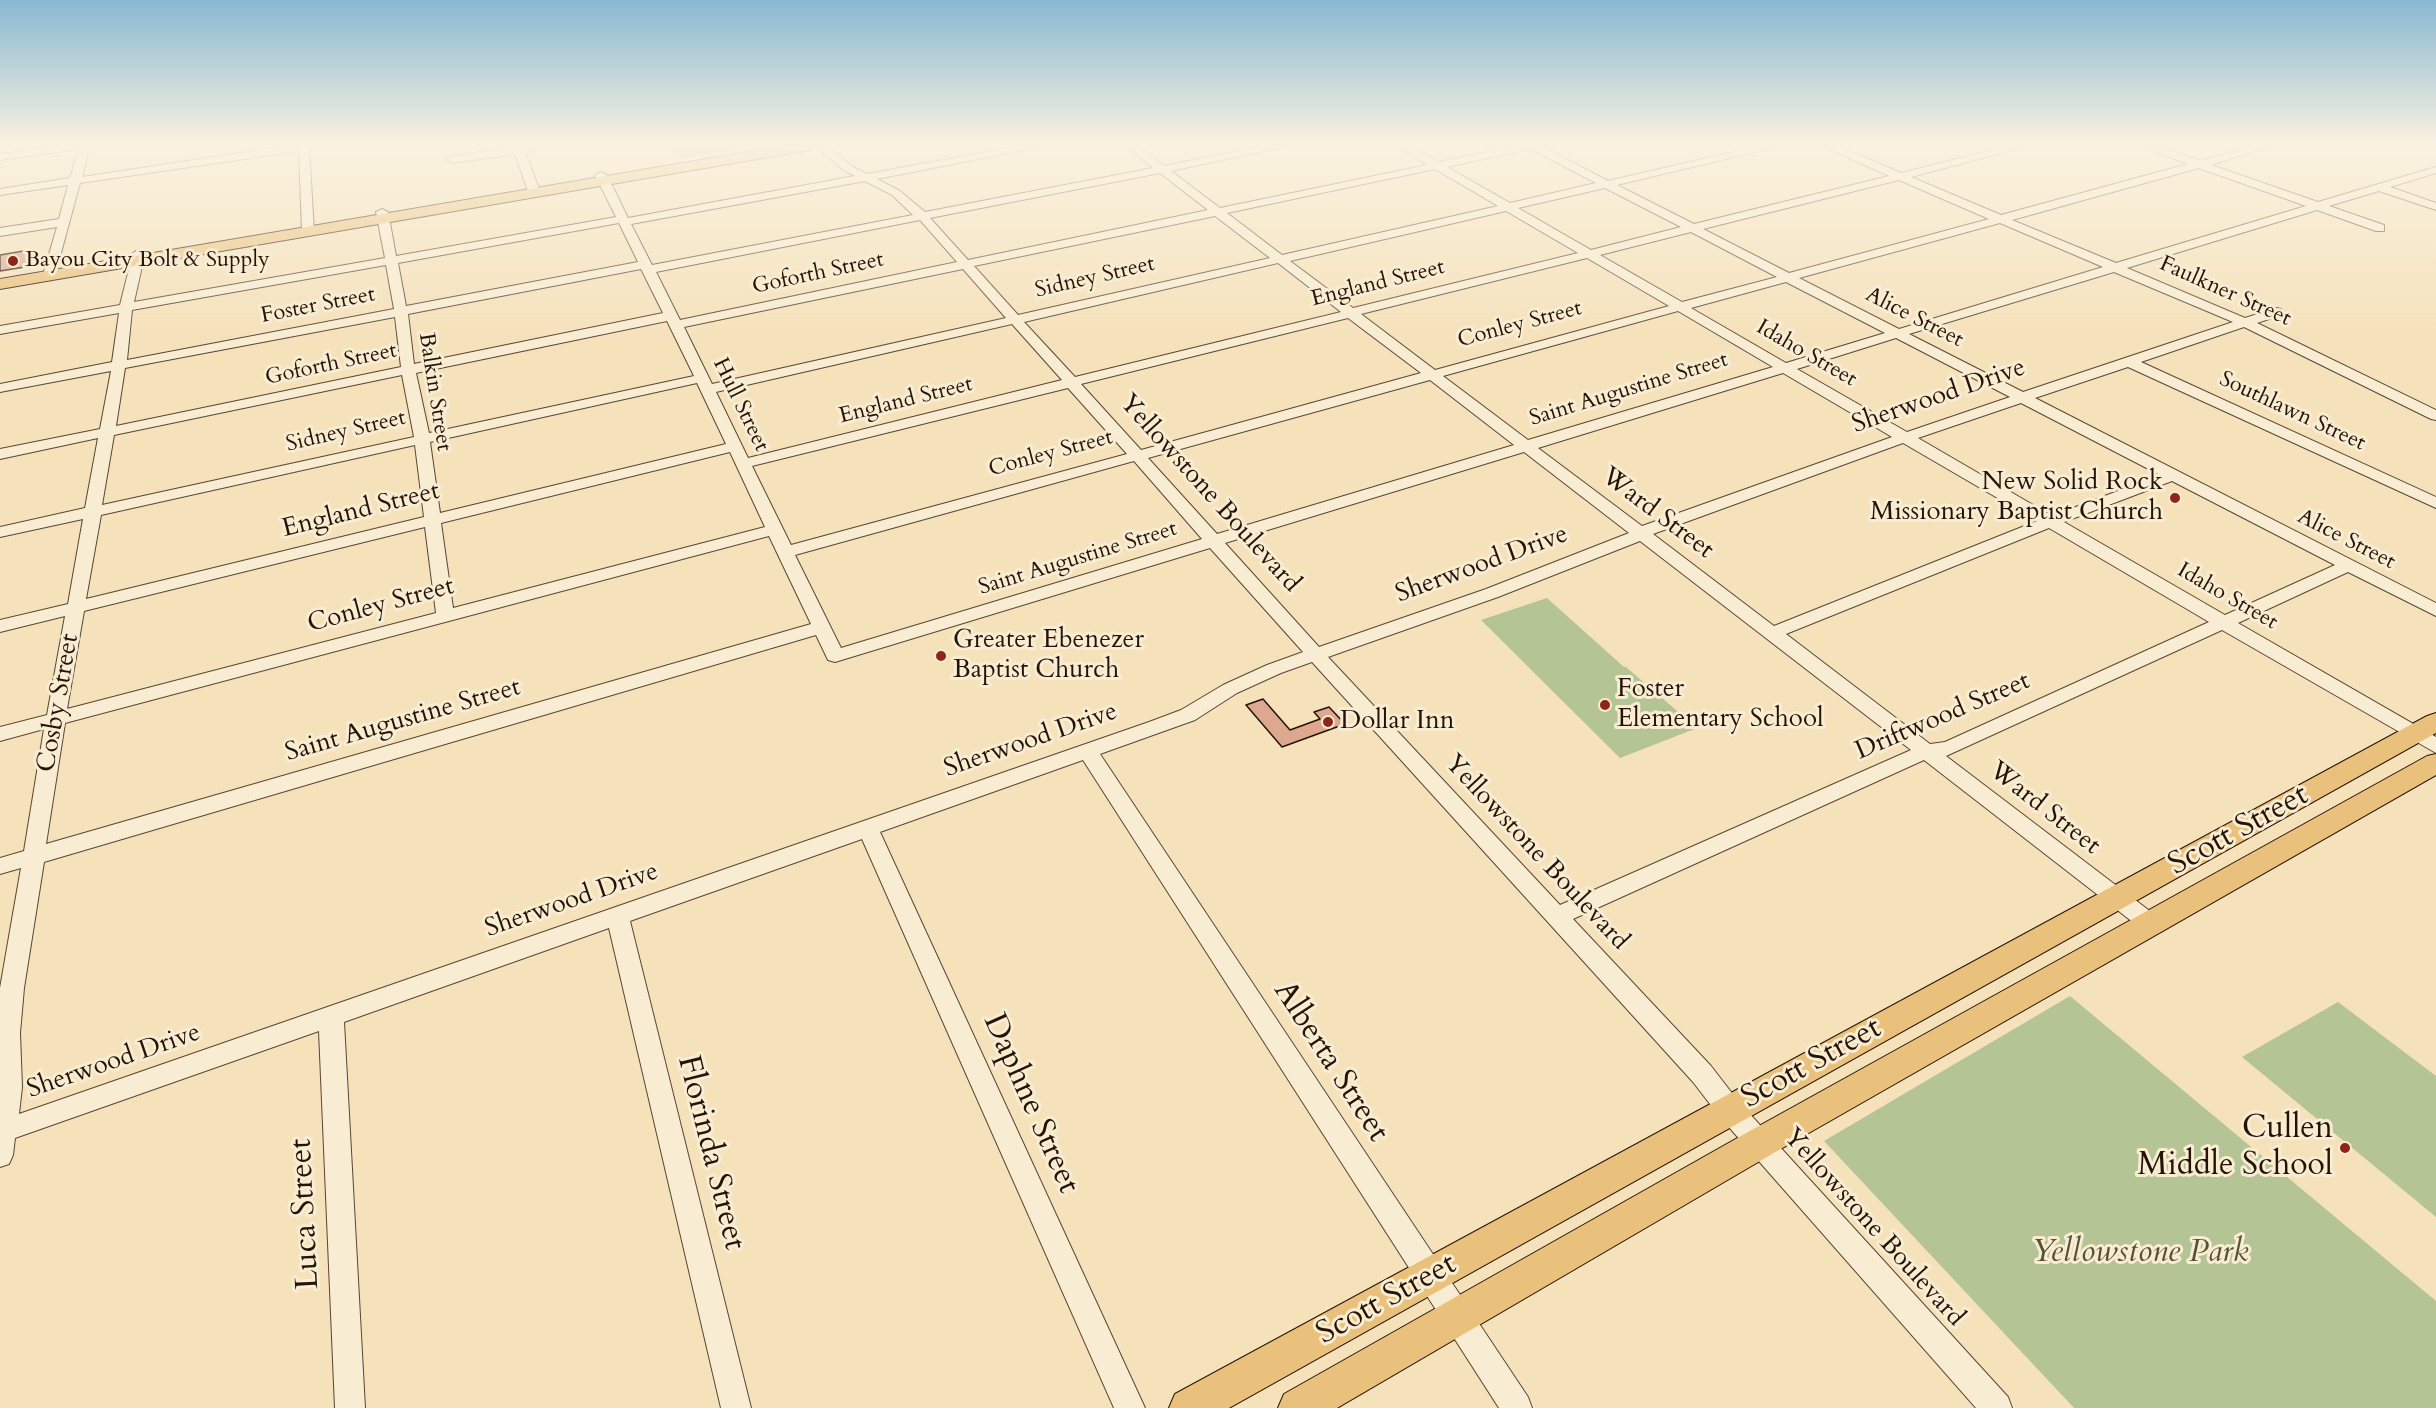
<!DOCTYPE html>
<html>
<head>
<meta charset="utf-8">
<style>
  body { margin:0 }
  canvas { display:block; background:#f5e1ba }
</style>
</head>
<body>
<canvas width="2436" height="1408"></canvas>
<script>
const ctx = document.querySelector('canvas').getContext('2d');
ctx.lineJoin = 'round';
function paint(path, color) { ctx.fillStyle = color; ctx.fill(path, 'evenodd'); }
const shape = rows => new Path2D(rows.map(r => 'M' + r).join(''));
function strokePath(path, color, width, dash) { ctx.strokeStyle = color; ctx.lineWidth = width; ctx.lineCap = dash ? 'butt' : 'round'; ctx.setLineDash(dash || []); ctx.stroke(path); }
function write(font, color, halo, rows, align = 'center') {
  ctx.font = font + ' Cardo,serif'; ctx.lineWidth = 6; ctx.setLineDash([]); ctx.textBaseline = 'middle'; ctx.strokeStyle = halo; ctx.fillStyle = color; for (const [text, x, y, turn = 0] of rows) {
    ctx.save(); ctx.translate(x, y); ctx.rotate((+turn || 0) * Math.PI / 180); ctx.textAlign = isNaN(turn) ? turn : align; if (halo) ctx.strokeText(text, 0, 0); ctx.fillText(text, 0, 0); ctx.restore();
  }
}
const green = shape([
  [679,146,742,146,743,148,678,159,671,148],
  [1547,598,1624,667,1626,667,1697,728,1620,758,1481,620],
  [2070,996,2436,1301,2436,1408,2074,1408,1824,1141],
  [2338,1002,2436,1076,2436,1217,2242,1057]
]);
const building = shape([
  [29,250,25,267,0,271,0,255,29,250],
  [1263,699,1290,730,1320,719,1314,712,1329,707,1345,724,1282,747,1246,705,1263,699]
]);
const minor = shape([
  [54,146,90,146,82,177,286,146,315,146,309,149,314,231,308,235,302,231,299,151,80,183,55,275,49,279,45,278,43,275,57,227,0,236,0,228,59,219,68,185,0,195,0,189,70,178,79,149,0,160,0,154,54,146],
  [512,146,548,146,525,152,540,191,538,193,534,194,528,191,515,154,452,163,447,160,452,157,512,146],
  [815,146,827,146,853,167,867,174,1019,146,1044,146,877,179,900,191,925,212,1153,168,1126,146,1138,146,1164,166,1264,146,1288,146,1171,171,1220,208,1427,165,1398,146,1411,146,1439,162,1515,146,1541,146,1608,181,1759,146,1780,146,1617,185,1694,224,1889,176,1823,146,1838,146,1901,173,2008,146,2028,146,1911,177,2001,215,2188,164,2142,146,2158,146,2200,161,2253,146,2272,146,2211,165,2318,202,2436,167,2436,173,2390,187,2436,203,2436,210,2379,191,2329,206,2384,225,2384,231,2376,231,2317,210,2127,268,2245,318,2276,308,2281,309,2283,312,2281,315,2257,323,2436,410,2436,420,2431,419,2244,327,2141,362,2436,497,2436,508,2128,367,2035,398,2436,603,2436,616,2348,572,2238,623,2436,737,2436,753,2222,630,1946,756,2159,918,2163,924,2159,930,2151,933,2143,930,1924,760,1573,919,1711,1066,1738,1101,2008,1397,2012,1408,1976,1408,1720,1117,1693,1082,1312,662,1281,673,1237,693,1195,720,1100,754,1528,1397,1532,1408,1499,1408,1083,760,880,832,1145,1408,1114,1408,862,839,630,921,751,1408,721,1408,609,928,344,1022,365,1408,335,1408,319,1031,15,1138,13,1155,9,1164,0,1167,0,988,21,868,0,874,0,858,24,851,44,729,0,741,0,727,47,715,65,616,0,632,0,620,68,604,83,519,0,537,0,527,85,508,98,438,0,459,0,449,100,429,111,371,0,392,0,384,112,362,119,313,0,334,0,326,120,305,133,253,139,249,145,253,134,302,385,258,376,212,382,209,388,212,396,256,616,217,595,175,601,172,607,175,628,218,855,176,845,171,815,146],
  [1531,149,1596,183,1510,203,1447,167,1531,149],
  [2199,168,2306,206,2116,263,2012,220,2199,168],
  [1435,169,1498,206,1282,255,1227,213,1435,169],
  [1160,173,1208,210,968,260,930,218,1160,173],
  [1899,180,1989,219,1789,273,1703,229,1899,180],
  [865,181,892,195,913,215,652,265,631,224,865,181],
  [1605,188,1681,227,1591,250,1518,208,1605,188],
  [1506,211,1578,253,1353,308,1290,261,1506,211],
  [1215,216,1270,258,1018,315,974,266,1215,216],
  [920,220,957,262,680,320,656,272,920,220],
  [619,223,638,262,406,306,398,263,619,223],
  [2000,223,2103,267,1899,329,1799,278,2000,223],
  [1691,232,1777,277,1682,302,1600,255,1691,232],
  [1587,258,1669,306,1435,370,1361,314,1587,258],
  [1278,263,1341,312,1075,377,1024,322,1278,263],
  [386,265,394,309,127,360,132,310,386,265],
  [641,269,663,313,414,364,408,314,641,269],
  [963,269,1006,318,712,384,684,327,963,269],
  [2114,272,2233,322,2023,392,1909,334,2114,272],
  [1786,282,1885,333,1786,363,1691,308,1786,282],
  [1678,311,1773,367,1528,440,1443,376,1678,311],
  [395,317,401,367,116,426,125,368,395,317],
  [1348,318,1421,373,1141,450,1081,384,1348,318],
  [667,321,694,376,429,433,416,373,667,321],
  [1012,324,1062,380,748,458,716,392,1012,324],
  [1896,338,2010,397,1907,432,1797,369,1896,338],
  [1783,373,1892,437,1642,526,1538,448,1783,373],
  [402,375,414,437,102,505,114,435,402,375],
  [1430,380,1514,445,1217,534,1148,458,1430,380],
  [697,383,726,444,440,513,430,442,697,383],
  [1068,388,1127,454,791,545,752,466,1068,388],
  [2021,403,2160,475,2052,516,1918,438,2021,403],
  [1903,443,2037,521,1774,626,1653,534,1903,443],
  [415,445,424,517,86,599,101,515,415,445],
  [730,452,765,527,453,608,441,523,730,452],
  [1524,452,1629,533,1486,589,1319,647,1225,543,1524,452],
  [1134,461,1202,539,841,648,795,555,1134,461],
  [2172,481,2335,565,2225,615,2064,522,2172,481],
  [425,527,436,613,67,709,84,611,425,527],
  [2049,528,2209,622,1945,742,1930,744,1786,634,2049,528],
  [769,536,811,624,46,844,65,723,769,536],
  [1640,541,1911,750,1560,905,1328,657,1498,597,1640,541],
  [1210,548,1303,652,1267,665,1223,685,1181,710,1149,722,19,1114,22,1087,20,1033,24,988,44,862,816,635,828,660,835,662,1210,548]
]);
const major = shape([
  [783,146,817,146,810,150,0,289,0,279,783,146],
  [2436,713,2436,733,1229,1408,1169,1408,1175,1394,2427,716,2436,713],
  [2436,754,2436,775,1772,1154,1337,1408,1278,1408,1284,1394,1748,1132,2427,756,2436,754]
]);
const markers = [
  [13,261,6,"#8f2418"],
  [2175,498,6,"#8f2418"],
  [941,656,6,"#8f2418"],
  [1605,705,6,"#8f2418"],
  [1328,722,6,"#8f2418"],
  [2345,1148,6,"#8f2418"]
];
const farPoinames = [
  ["Bayou City Bolt & Supply",25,261]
];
const farStreetnames = [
  ["Goforth Street",818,274,-12],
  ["Sidney Street",1095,278,-13],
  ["England Street",1378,284,-14],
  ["Faulkner Street",2225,292,24],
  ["Foster Street",318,306,-11],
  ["Alice Street",1914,318,27],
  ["Conley Street",1520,325,-15],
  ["Idaho Street",1806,354,30],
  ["Goforth Street",331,365,-12],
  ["Saint Augustine Street",1629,390,-17],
  ["Balkin Street",434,392,81],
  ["England Street",906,401,-14],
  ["Hull Street",740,405,64],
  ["Southlawn Street",2292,412,25],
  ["Sidney Street",346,432,-13],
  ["Conley Street",1051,454,-15],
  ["Alice Street",2346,540,27],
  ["Saint Augustine Street",1078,559,-17],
  ["Idaho Street",2227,597,30]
];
const streetNames = [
  ["Sherwood Drive",1939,397,-19],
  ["Yellowstone Boulevard",1209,494,48],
  ["England Street",361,511,-14],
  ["Ward Street",1657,514,37],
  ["Sherwood Drive",1482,565,-20],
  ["Conley Street",381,606,-15],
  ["Cosby Street",59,703,-80],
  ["Driftwood Street",1943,717,-23],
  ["Saint Augustine Street",403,721,-16],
  ["Sherwood Drive",1031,741,-19],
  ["Ward Street",2044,809,38],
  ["Yellowstone Boulevard",1536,853,47],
  ["Sherwood Drive",572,901,-19],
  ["Sherwood Drive",114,1062,-19],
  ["Yellowstone Boulevard",1873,1228,48]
];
const poiNames = [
  ["New Solid Rock",2163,483,"right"],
  ["Missionary Baptist Church",2163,513,"right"],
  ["Greater Ebenezer",953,641],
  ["Baptist Church",953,671],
  ["Foster",1617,690],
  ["Elementary School",1617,720],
  ["Dollar Inn",1340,722]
];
const nearStreetnames = [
  ["Scott Street",2239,831,-29],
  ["Alberta Street",1330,1062,57],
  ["Scott Street",1812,1064,-29],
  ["Daphne Street",1030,1104,66],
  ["Florinda Street",710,1153,76],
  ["Luca Street",306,1214,-93],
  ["Scott Street",1387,1300,-29]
];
const nearPoinames = [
  ["Cullen",2333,1130],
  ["Middle School",2333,1167]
];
const nearParknames = [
  ["Yellowstone Park",2140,1254]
];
paint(green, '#b5c495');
paint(building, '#dea78f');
strokePath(building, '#251306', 1.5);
strokePath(minor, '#594633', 2);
strokePath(major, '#251306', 2);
paint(minor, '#f8ecd2');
paint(major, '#eac07d');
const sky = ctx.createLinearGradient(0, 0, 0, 344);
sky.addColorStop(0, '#89b8d3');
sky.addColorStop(0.42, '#faf2e0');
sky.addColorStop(1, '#faf2e000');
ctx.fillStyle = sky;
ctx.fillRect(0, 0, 2436, 344);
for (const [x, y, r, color] of markers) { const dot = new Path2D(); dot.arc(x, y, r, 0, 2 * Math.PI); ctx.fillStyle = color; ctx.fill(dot); strokePath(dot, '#f8ecd2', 2); }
write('22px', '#251306', '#f8ecd2', farPoinames, 'left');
write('22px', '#251306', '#f8ecd2', farStreetnames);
write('26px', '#251306', '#f8ecd2', streetNames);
write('26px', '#251306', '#f8ecd2', poiNames, 'left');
write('32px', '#251306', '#f8ecd2', nearStreetnames);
write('32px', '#251306', '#f8ecd2', nearPoinames, 'right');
write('italic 32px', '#575138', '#f8ecd2', nearParknames);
</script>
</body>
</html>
